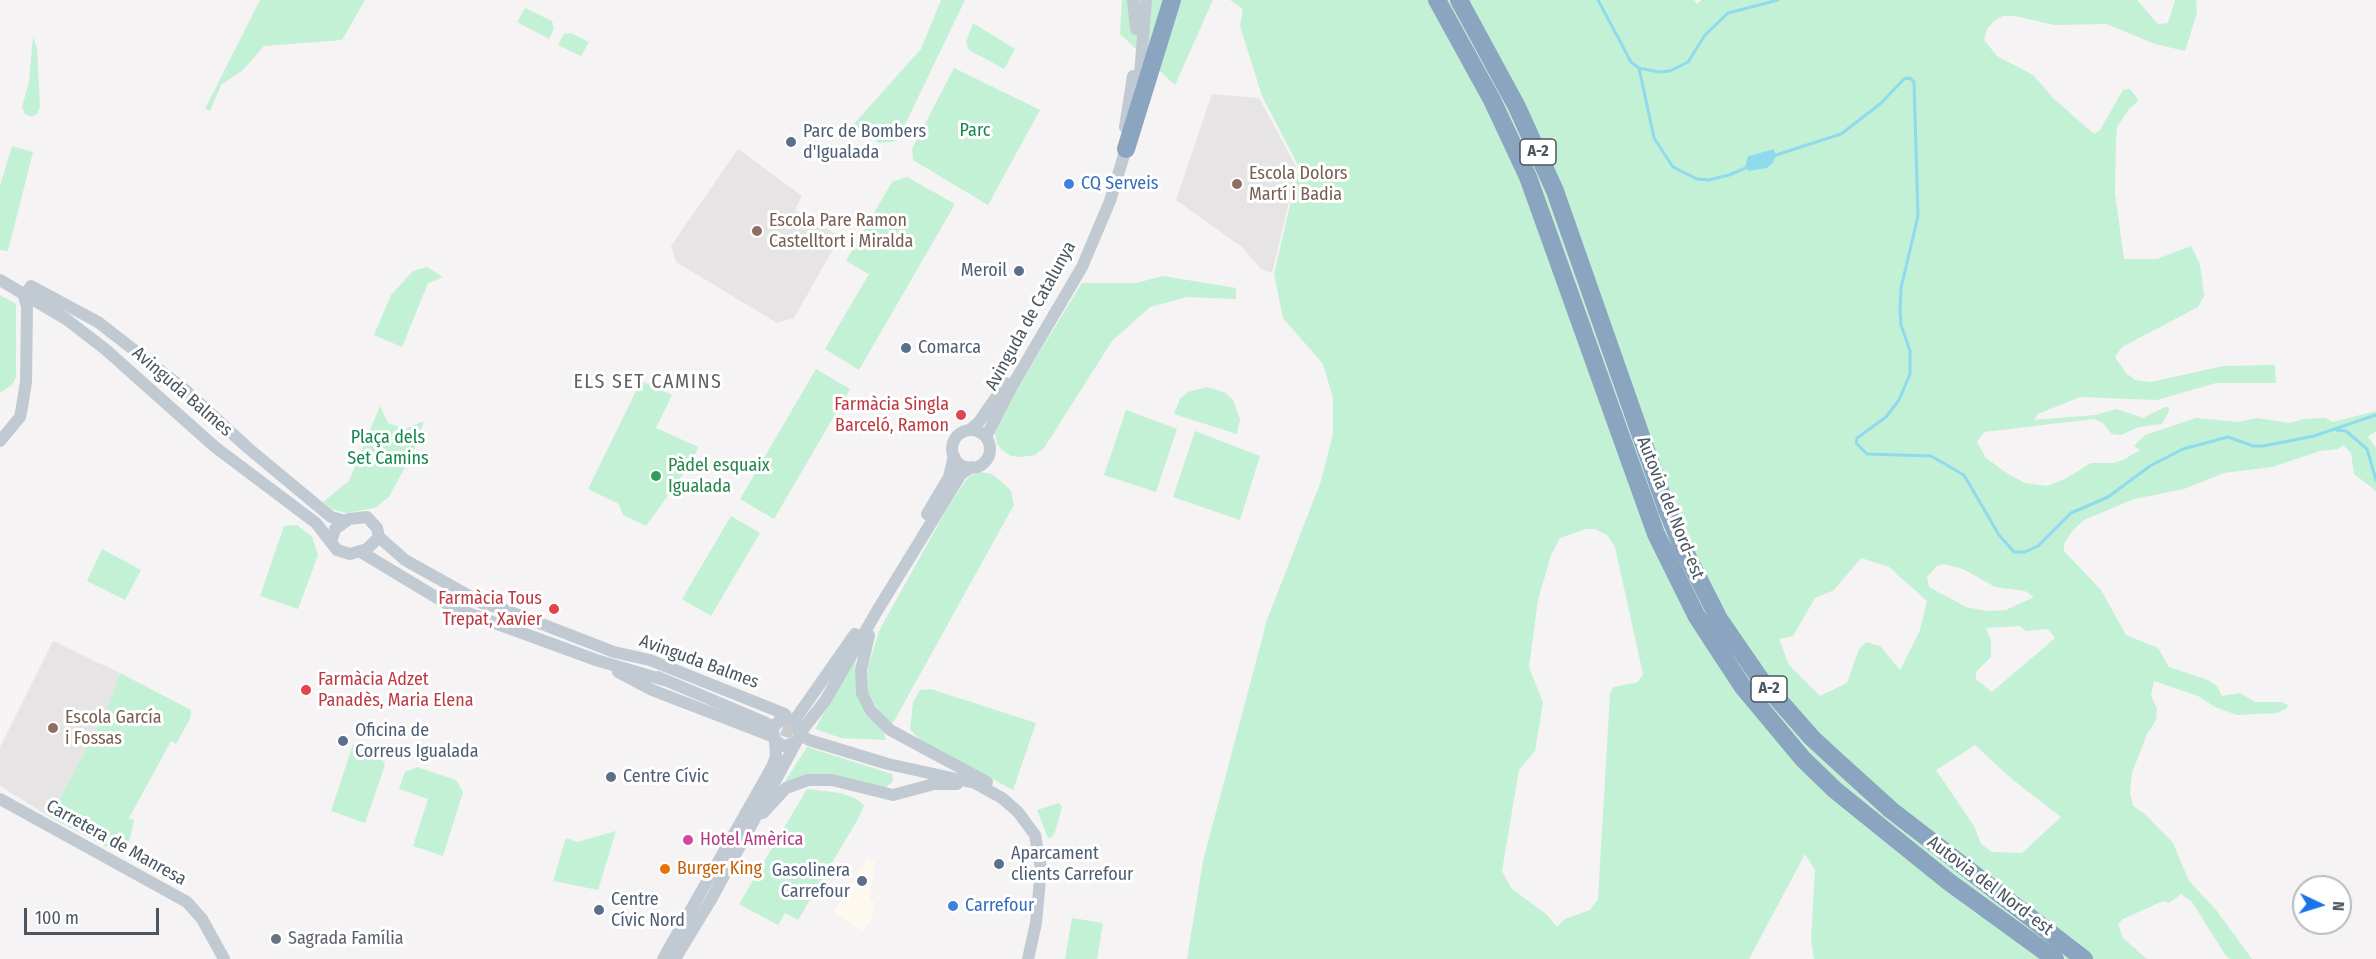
<!DOCTYPE html>
<html>
<head>
<meta charset="utf-8">
<style>
  body { margin:0 }
  #map { position:relative; width:2376px; height:959px; overflow:hidden; background:#f5f3f3; font-family:"Fira Sans Condensed",sans-serif }
  canvas { display:block }
  .north { position:absolute; left:2292px; top:875px; width:60px; height:60px; box-sizing:border-box; background:#fff; border:2px solid #b7bbc0; border-radius:50%; rotate:94deg; font-size:16px; font-weight:700; line-height:24px; text-align:center; color:#4a5661 }
  .north::after { content:''; display:block; margin:auto; width:21px; height:27px; background:#1a73e8; clip-path:polygon(50% 0,100% 100%,50% 72%,0 100%) }
  .scale { position:absolute; left:24px; top:908px; width:135px; height:27px; box-sizing:border-box; border:3px solid #4a5661; border-top:0; padding-left:8px; font-size:18px; line-height:21px; white-space:nowrap; color:#4a5661; -webkit-text-stroke:4px #fff; paint-order:stroke }
</style>
</head>
<body>
<div id="map">
<canvas width="2376" height="959"></canvas>
<div class="north">N</div>
<div class="scale">100 m</div>
</div>
<script>
const ctx = document.querySelector('canvas').getContext('2d');
ctx.lineJoin = 'round';
function paint(path, color) { ctx.fillStyle = color; ctx.fill(path, 'evenodd'); }
const shape = rows => new Path2D(rows.map(r => 'M' + r).join(''));
function strokePath(path, color, width, dash) { ctx.strokeStyle = color; ctx.lineWidth = width; ctx.lineCap = dash ? 'butt' : 'round'; ctx.setLineDash(dash || []); ctx.stroke(path); }
function write(font, color, halo, rows, align = 'center') {
  ctx.font = font + ' "Fira Sans Condensed",sans-serif'; ctx.lineWidth = 6; ctx.setLineDash([]); ctx.textBaseline = 'middle'; ctx.strokeStyle = halo; ctx.fillStyle = color; for (const [text, x, y, turn = 0] of rows) {
    ctx.save(); ctx.translate(x, y); ctx.rotate((+turn || 0) * Math.PI / 180); ctx.textAlign = isNaN(turn) ? turn : align; if (halo) ctx.strokeText(text, 0, 0); ctx.fillText(text, 0, 0); ctx.restore();
  }
}
const commercial = shape([
  [867,859,875,862,869,901,875,902,873,916,863,931,834,912]
]);
const education = shape([
  [1212,94,1259,98,1297,168,1272,273,1261,269,1243,248,1176,200],
  [738,149,802,196,795,210,840,237,794,318,777,323,676,262,671,246],
  [53,641,120,673,107,710,50,817,0,786,0,747]
]);
const green = shape([
  [260,0,365,0,342,40,264,46,243,70,221,85,210,111,205,109],
  [941,0,965,0,897,141,879,143,853,125,921,49],
  [1122,0,1213,0,1175,85,1120,34],
  [1230,0,1694,0,1697,4,1702,0,2137,0,2158,24,2168,23,2175,0,2196,0,2197,13,2185,51,2155,44,2107,24,2055,25,2015,16,2003,16,1994,21,1987,29,1984,40,1997,56,2033,75,2054,99,2094,134,2100,130,2123,90,2130,89,2137,98,2138,101,2129,109,2117,127,2116,138,2115,193,2124,259,2157,259,2191,246,2200,264,2204,296,2198,307,2122,347,2115,357,2126,373,2135,380,2151,382,2223,366,2275,365,2276,383,2216,383,2157,400,2080,397,2038,414,2034,420,2095,415,2117,409,2143,418,2165,407,2169,407,2169,411,2162,424,2139,427,2121,435,2112,434,2103,423,2094,419,1984,432,1977,442,1986,458,2008,474,2025,483,2047,486,2065,479,2091,463,2114,463,2125,459,2140,450,2134,446,2145,435,2196,418,2238,422,2257,418,2290,423,2304,419,2325,418,2333,422,2376,411,2376,431,2368,437,2376,448,2376,491,2354,474,2351,453,2343,445,2338,449,2320,451,2272,467,2224,473,2184,489,2134,499,2084,520,2073,530,2064,544,2064,551,2101,590,2126,635,2158,648,2169,667,2208,680,2217,686,2222,696,2240,693,2255,702,2281,702,2288,705,2287,708,2277,713,2237,715,2215,707,2198,696,2154,681,2151,696,2157,709,2156,720,2147,734,2132,773,2130,792,2133,806,2145,814,2173,843,2189,881,2216,910,2252,959,2230,959,2226,956,2192,902,2181,894,2169,903,2163,901,2123,919,2118,924,2123,938,2147,959,1814,959,1811,940,1815,870,1805,854,1749,959,1187,959,1203,861,1267,620,1321,481,1333,434,1333,398,1323,364,1283,318,1274,274,1299,167,1262,96,1240,26,1243,9],
  [1774,149,1776,155,1773,163,1767,168,1748,156],
  [1586,529,1595,529,1607,535,1615,547,1643,674,1638,682,1613,687,1610,695,1598,899,1590,910,1565,919,1557,927,1547,915,1511,888,1502,871,1519,770,1535,751,1543,703,1529,667,1538,600,1551,555,1560,538],
  [1861,558,1889,567,1927,601,1920,630,1900,670,1880,646,1866,642,1859,649,1847,683,1820,696,1789,665,1779,639,1793,636,1815,598,1834,590],
  [1944,564,1963,569,1995,587,2025,591,2034,597,2006,610,1987,611,1966,607,1929,587,1927,577,1937,566],
  [2020,626,2026,631,2048,629,2055,638,1992,692,1976,679,1976,672,1991,657,1991,640,1986,628],
  [1975,745,2013,780,2061,817,2022,853,1992,852,1981,844,1974,826,1936,770],
  [525,8,552,21,554,28,549,39,517,22],
  [973,23,1015,49,1004,69,969,50,966,42],
  [571,33,589,42,581,56,558,45,564,34],
  [33,37,37,48,40,107,37,114,31,117,25,114,22,107,29,82],
  [954,68,1040,110,988,205,913,160,912,149],
  [12,146,33,152,8,251,0,250,0,186],
  [907,177,955,204,859,370,825,349,869,274,846,261,892,182],
  [427,267,443,277,428,283,402,347,374,335,391,295,413,271],
  [1163,276,1236,288,1236,299,1187,297,1150,307,1112,341,1044,448,1035,455,1021,457,1011,456,1002,450,997,444,995,433,1018,387,1082,283,1136,283],
  [0,295,16,304,16,377,12,385,0,393],
  [816,369,850,389,774,519,740,499],
  [641,381,672,395,656,428,698,447,692,462,646,526,623,515,619,504,588,489],
  [1207,387,1226,393,1233,400,1240,419,1237,434,1174,414,1180,399,1188,392],
  [380,406,388,423,405,429,424,421,414,450,389,497,375,508,346,513,331,509,323,502,349,481],
  [1126,410,1177,429,1156,492,1104,475],
  [1195,431,1260,456,1240,520,1173,497],
  [980,472,992,474,1003,483,1011,491,1014,505,893,723,885,721,867,690,868,667,879,631,948,507,968,477],
  [731,516,760,533,711,616,682,599],
  [297,525,312,537,318,555,298,609,260,596,284,526],
  [102,549,141,570,125,600,87,581],
  [856,660,855,671,863,708,884,733,886,740,841,738,815,729,853,661],
  [120,673,191,710,190,719,176,744,171,741,129,818,134,820,130,839,120,854,50,817,107,710],
  [931,689,1036,723,1013,790,923,742,910,730,913,702,920,690],
  [353,744,379,753,385,765,365,823,331,811],
  [807,747,892,774,893,781,884,789,861,783,782,786],
  [417,767,456,780,463,792,443,856,413,846,428,799,399,789,405,772],
  [807,789,840,793,855,798,864,805,858,819,798,920,785,913,778,925,739,904],
  [1059,803,1062,807,1055,832,1052,837,1048,838,1037,810],
  [616,831,598,890,553,881,566,838,577,842],
  [1072,918,1103,923,1097,959,1065,959]
]);
const water = shape([
  [1774,149,1776,155,1773,163,1767,168,1749,171,1745,168,1748,156]
]);
const stream = shape([
  [1598,0,1631,62,1639,68,1659,72,1670,71,1688,62,1705,35,1728,13,1778,0],
  [1639,68,1654,138,1673,167,1697,179,1709,180,1729,175,1748,167],
  [1773,156,1841,134,1880,104,1904,79,1910,78,1914,82,1918,216,1901,288,1900,310,1901,325,1910,351,1910,374,1899,400,1886,417,1857,438,1856,443,1867,454,1931,456,1964,475,1999,535,2014,552,2025,552,2038,546,2071,513,2108,497,2150,466,2183,449,2228,437,2253,446,2263,446,2314,436,2376,415],
  [2337,430,2346,431,2367,449,2376,480]
]);
const minorTunnel = shape([
  [765,723,808,739]
]);
const minor = shape([
  [1133,0,1136,29],
  [1139,87,1146,0],
  [1125,127,1133,76],
  [0,280,66,319,105,349,215,447,316,523,337,550,350,554,367,549,379,537,377,528,367,517,349,519,335,529,331,542],
  [970,430,979,422,1006,383],
  '952 449a19 19 0 1 1 38 0a19 19 0 1 1-38 0Z',
  [986,437,1012,386,1082,267,1110,201,1128,142],
  [0,441,20,417,22,407,26,382,27,307,24,296,31,286,98,322,184,389,248,448,331,517,346,521],
  [927,514,949,477,954,456],
  [379,537,405,560,482,603,503,609,614,652,650,660,785,714,788,719],
  [361,552,454,608,596,660,664,680],
  [869,635,861,670,862,693,871,711,890,730,987,782],
  [618,672,652,690,774,737],
  [658,677,764,722],
  [794,721,855,634],
  [800,733,825,701,877,611,961,474,972,467],
  [809,740,888,764,975,783,1002,798,1018,812,1035,835,1041,869,1036,923,1028,959],
  [0,799,187,902,202,919,224,959],
  [763,813,786,788,808,780,832,780,893,795,934,784,957,784],
  [663,959,772,767,776,756,775,741],
  [675,959,712,898,799,737,799,728,794,721,788,719,779,721,773,728,774,739,783,746,793,744]
]);
const highway = shape([
  [1437,0,1492,100,1528,177,1656,534,1696,615,1718,649,1743,687,1803,759,1835,790,1949,882,2055,959],
  [1459,0,1517,107,1555,191,1667,510,1681,544,1719,619,1761,680,1812,738,1837,761,1891,810,2084,959],
  [1126,149,1172,0]
]);
const markers = [
  [791,142,6,"#5c6f8a"],
  [1069,184,6,"#3f7fe0"],
  [1237,184,6,"#8d6e63"],
  [757,231,6,"#8d6e63"],
  [1019,271,6,"#5c6f8a"],
  [906,348,6,"#5c6f8a"],
  [961,415,6,"#e0444e"],
  [656,476,6,"#2e9e5b"],
  [554,609,6,"#e0444e"],
  [306,690,6,"#e0444e"],
  [53,728,6,"#8d6e63"],
  [343,741,6,"#5c6f8a"],
  [611,777,6,"#5c6f8a"],
  [688,840,6,"#d1479c"],
  [999,864,6,"#5c6f8a"],
  [665,869,6,"#e8710a"],
  [862,881,6,"#5c6f8a"],
  [953,906,6,"#3f7fe0"],
  [599,910,6,"#5c6f8a"],
  [276,939,6,"#6b7280"]
];
const shields = [
  [1538,152,36],
  [1769,689,36]
];
const shieldNames = [
  ["A-2",1538,152],
  ["A-2",1769,689]
];
const parkNames = [
  ["Parc",975,131],
  ["Plaça dels",388,438],
  ["Set Camins",388,459]
];
const serviceNames = [
  ["Parc de Bombers",803,132],
  ["d'Igualada",803,153],
  ["Meroil",1007,271,"right"],
  ["Comarca",918,348],
  ["Oficina de",355,731],
  ["Correus Igualada",355,752],
  ["Centre Cívic",623,777],
  ["Aparcament",1011,854],
  ["clients Carrefour",1011,875],
  ["Gasolinera",850,871,"right"],
  ["Carrefour",850,892,"right"],
  ["Centre",611,900],
  ["Cívic Nord",611,921]
];
const educationNames = [
  ["Escola Dolors",1249,174],
  ["Martí i Badia",1249,195],
  ["Escola Pare Ramon",769,221],
  ["Castelltort i Miralda",769,242],
  ["Escola García",65,718],
  ["i Fossas",65,739]
];
const shopNames = [
  ["CQ Serveis",1081,184],
  ["Carrefour",965,906]
];
const streetNames = [
  ["Avinguda de Catalunya",1031,316,-61],
  ["Avinguda Balmes",182,392,41],
  ["Autovia del Nord-est",1670,508,68],
  ["Avinguda Balmes",699,662,20],
  ["Carretera de Manresa",116,843,29],
  ["Autovia del Nord-est",1990,886,37]
];
const healthNames = [
  ["Farmàcia Singla",949,405],
  ["Barceló, Ramon",949,426],
  ["Farmàcia Tous",542,599],
  ["Trepat, Xavier",542,620],
  ["Farmàcia Adzet",318,680,"left"],
  ["Panadès, Maria Elena",318,701,"left"]
];
const leisureNames = [
  ["Pàdel esquaix",668,466],
  ["Igualada",668,487]
];
const hotelNames = [
  ["Hotel Amèrica",700,840]
];
const foodNames = [
  ["Burger King",677,869]
];
const worshipNames = [
  ["Sagrada Família",288,939]
];
const neighbourhoodNames = [
  ["ELS SET CAMINS",648,382]
];
paint(commercial, '#fdf9ef');
paint(education, '#e6e4e5');
paint(green, '#c3f1d5');
paint(water, '#90daee');
strokePath(stream, '#90daee', 3);
strokePath(minorTunnel, '#caccce', 12, [12, 6]);
strokePath(minor, '#c1cad2', 12);
strokePath(highway, '#8ba5c1', 18);
for (const [x, y, r, color] of markers) { const dot = new Path2D(); dot.arc(x, y, r, 0, 2 * Math.PI); ctx.fillStyle = color; ctx.fill(dot); strokePath(dot, '#fff', 2); }
for (const [x, y, w] of shields) { const box = new Path2D(); box.roundRect(x - w / 2, y - 13, w, 26, 4.5); ctx.fillStyle = '#fff'; ctx.fill(box); strokePath(box, '#4a5661', 1.5); }
write('bold 16px', '#4a5661', null, shieldNames);
write('18px', '#17864f', '#fff', parkNames);
write('18px', '#4e5e75', '#fff', serviceNames, 'left');
write('18px', '#785e54', '#fff', educationNames, 'left');
write('18px', '#366cbe', '#fff', shopNames, 'left');
write('18px', '#4a5661', '#fff', streetNames);
write('18px', '#be3a42', '#fff', healthNames, 'right');
write('18px', '#27864d', '#fff', leisureNames, 'left');
write('18px', '#b23c85', '#fff', hotelNames, 'left');
write('18px', '#c56008', '#fff', foodNames, 'left');
write('18px', '#5b616d', '#fff', worshipNames, 'left');
ctx.letterSpacing = '1.5px';
write('20px', '#5f6368', '#fff', neighbourhoodNames);
ctx.letterSpacing = '0px';
</script>
</body>
</html>
